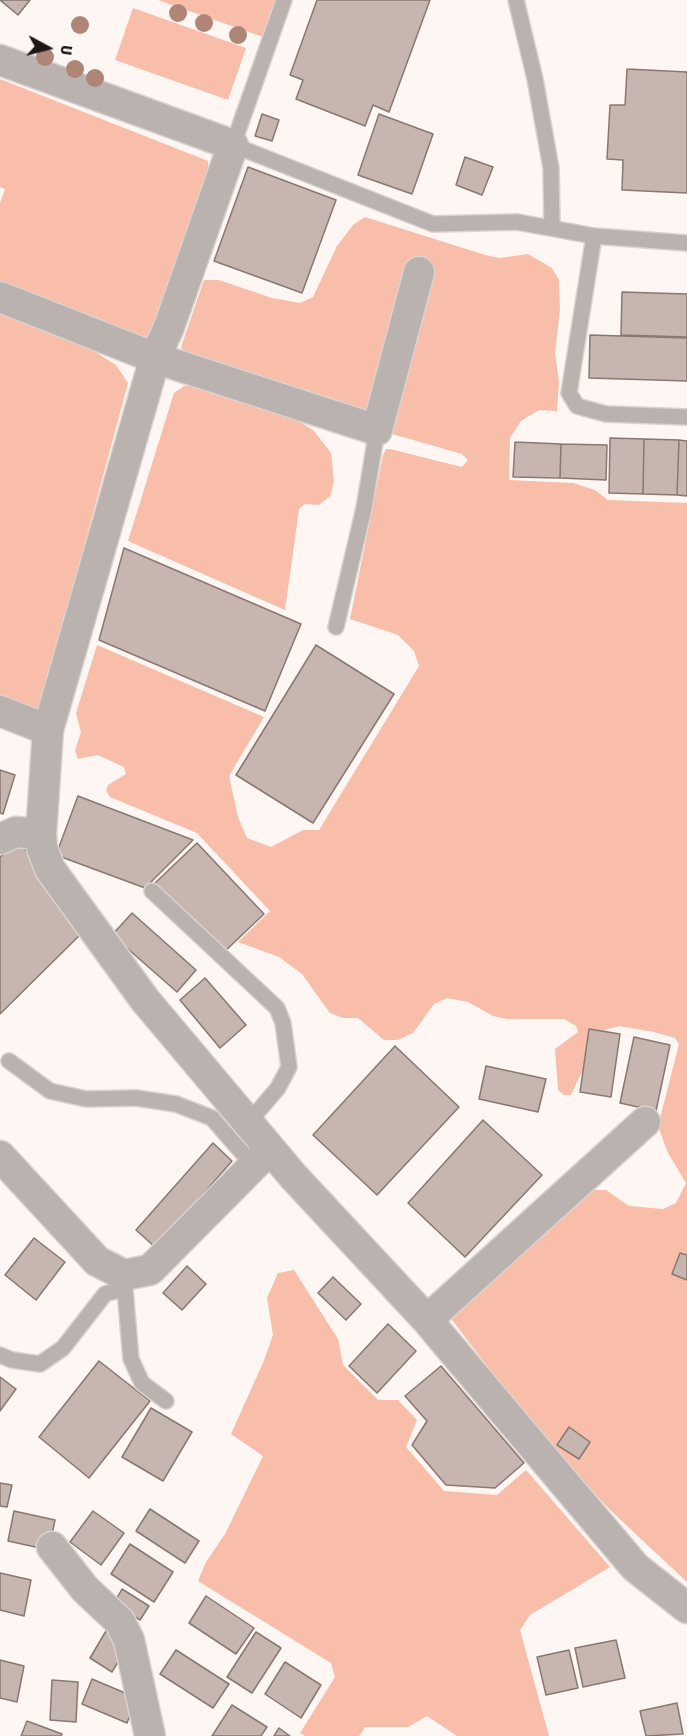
<!DOCTYPE html>
<html>
<head>
<meta charset="utf-8">
<style>
  body { margin:0 }
  #map { position:relative; width:687px; height:1736px; overflow:hidden; background:#fef6f3; font-family:"Fira Sans Condensed",sans-serif }
  canvas { display:block }
  .north { position:absolute; left:18px; top:18px; width:60px; height:60px; -webkit-text-stroke:4px #fff; paint-order:stroke; rotate:97deg; font-size:16px; font-weight:700; line-height:24px; text-align:center; color:#1e1715 }
  .north::after { content:''; display:block; margin:auto; width:21px; height:27px; background:#1e1715; clip-path:polygon(50% 0,100% 100%,50% 72%,0 100%) }
</style>
</head>
<body>
<div id="map">
<canvas width="687" height="1736"></canvas>
<div class="north">U</div>
</div>
<script>
const ctx = document.querySelector('canvas').getContext('2d');
ctx.lineJoin = 'round';
function paint(path, color) { ctx.fillStyle = color; ctx.fill(path, 'evenodd'); }
const shape = rows => new Path2D(rows.map(r => 'M' + r).join(''));
function strokePath(path, color, width, dash) { ctx.strokeStyle = color; ctx.lineWidth = width; ctx.lineCap = dash ? 'butt' : 'round'; ctx.setLineDash(dash || []); ctx.stroke(path); }
const green = shape([
  [158,0,276,0,263,37],
  [133,8,246,48,228,100,115,60],
  [0,79,208,161,208,172,153,334,149,339,136,340,0,285,0,203,5,189,0,187],
  [365,217,485,255,500,258,528,254,552,268,559,280,560,309,555,353,559,382,557,411,539,410,521,421,510,438,509,480,573,483,595,490,608,500,687,503,687,1582,609,1509,539,1434,452,1320,454,1311,591,1190,606,1190,629,1206,663,1209,676,1203,686,1183,668,1153,658,1126,679,1044,675,1038,654,1032,619,1026,605,1030,596,1042,571,1095,564,1095,558,1090,555,1049,578,1032,576,1026,564,1019,507,1019,493,1016,468,1002,447,998,434,1004,413,1033,398,1040,384,1040,358,1018,343,1018,330,1013,302,974,279,957,238,942,270,911,197,833,110,797,106,791,108,785,126,774,124,767,98,755,78,759,75,751,81,732,76,713,97,645,264,717,229,776,238,817,247,838,271,847,303,830,319,830,419,666,414,651,398,635,350,619,383,455,386,449,390,449,462,467,468,460,462,454,392,434,388,419,187,359,181,347,204,280,219,280,272,298,300,303,313,297,337,246,353,225],
  [0,313,94,351,116,365,128,383,40,710,33,713,0,698],
  [184,386,196,386,290,415,314,431,331,453,334,482,330,496,319,505,305,504,299,509,285,610,128,541,174,393],
  [294,1270,338,1339,343,1365,378,1400,398,1400,417,1420,406,1447,444,1491,497,1495,526,1470,610,1567,530,1615,520,1630,549,1736,457,1736,427,1716,408,1727,365,1727,359,1736,305,1736,300,1733,335,1677,331,1663,198,1581,206,1562,225,1534,263,1456,231,1434,263,1363,273,1335,267,1298,278,1273]
]);
const building = shape([
  [0,0,30,0,18,15,0,0],
  [317,0,430,0,389,112,373,105,365,126,296,99,303,80,290,75,317,0],
  [627,69,687,72,687,193,622,190,623,160,607,159,610,105,625,105,627,69],
  [262,114,279,120,272,141,255,136,262,114],
  [379,114,433,134,412,194,358,175,379,114],
  [465,157,493,167,482,195,456,185,465,157],
  [248,167,336,200,302,293,214,261,248,167],
  [622,292,687,294,687,337,621,335,622,292],
  [590,335,687,338,687,381,589,378,590,335],
  [610,438,644,439,643,494,609,493,610,438],
  [644,439,679,440,677,495,643,494,644,439],
  [679,440,687,441,687,496,677,495,679,440],
  [515,442,561,444,560,478,513,477,515,442],
  [561,444,607,445,606,480,560,478,561,444],
  [124,548,301,624,265,711,99,640,124,548],
  [316,645,394,694,313,823,236,775,316,645],
  [0,770,15,775,3,814,0,813,0,770],
  [78,796,193,840,145,888,56,855,78,796],
  [19,841,85,930,0,1014,0,857,19,841],
  [197,843,264,914,222,954,155,883,197,843],
  [132,913,196,970,177,992,112,935,132,913],
  [205,978,246,1025,220,1048,180,1000,205,978],
  [589,1029,620,1034,611,1097,580,1092,589,1029],
  [634,1037,670,1045,656,1111,620,1103,634,1037],
  [395,1046,459,1107,377,1195,313,1135,395,1046],
  [486,1066,546,1079,538,1112,479,1099,486,1066],
  [483,1120,542,1175,465,1257,408,1203,483,1120],
  [213,1143,232,1161,156,1248,136,1230,213,1143],
  [34,1238,65,1262,36,1300,5,1275,34,1238],
  [680,1253,687,1255,687,1280,672,1274,680,1253],
  [187,1266,206,1284,182,1310,163,1293,187,1266],
  [333,1277,361,1304,346,1320,318,1293,333,1277],
  [388,1324,416,1351,377,1393,349,1366,388,1324],
  [99,1361,150,1401,89,1478,39,1437,99,1361],
  [441,1366,524,1463,495,1488,446,1485,412,1445,427,1421,405,1396,441,1366],
  [0,1377,16,1389,0,1411,0,1377],
  [151,1408,192,1432,163,1481,122,1457,151,1408],
  [569,1427,590,1442,579,1459,557,1445,569,1427],
  [0,1483,12,1485,7,1507,0,1506,0,1483],
  [150,1509,199,1541,185,1563,136,1531,150,1509],
  [14,1511,55,1520,49,1550,8,1541,14,1511],
  [93,1511,124,1533,101,1565,70,1542,93,1511],
  [130,1544,173,1572,154,1602,111,1574,130,1544],
  [0,1573,31,1580,24,1616,0,1610,0,1573],
  [122,1589,149,1606,140,1620,114,1603,122,1589],
  [206,1596,254,1628,236,1654,189,1623,206,1596],
  [106,1631,128,1645,112,1672,90,1658,106,1631],
  [256,1632,281,1648,252,1693,227,1677,256,1632],
  [616,1640,625,1678,583,1687,575,1648,616,1640],
  [176,1650,229,1684,213,1708,160,1674,176,1650],
  [569,1650,578,1688,546,1695,537,1657,569,1650],
  [0,1660,24,1666,17,1702,0,1698,0,1660],
  [285,1662,321,1685,301,1718,265,1694,285,1662],
  [92,1679,137,1698,127,1723,82,1704,92,1679],
  [52,1680,78,1682,76,1722,50,1720,52,1680],
  [677,1703,683,1734,646,1736,640,1711,677,1703],
  [232,1705,267,1727,261,1736,212,1736,232,1705],
  [27,1721,62,1734,61,1736,21,1736,27,1721],
  [279,1728,290,1736,274,1736,279,1728]
]);
const service = shape([
  [284,0,233,145,433,224,517,222,594,236,687,243],
  [516,0,535,79,551,168,552,227],
  [594,236,569,393,577,406,606,414,687,417],
  [336,627,364,508,377,430],
  [152,891,277,1008,283,1023,289,1067,278,1088,248,1123],
  [9,1061,50,1091,86,1099,136,1098,176,1104,212,1118,253,1165],
  [124,1278,131,1359,142,1383,166,1401],
  [0,1355,12,1360,40,1364,63,1348,105,1294,125,1288]
]);
const minor = shape([
  [0,60,233,145,169,327,155,358,48,730,41,834,42,848,50,869,145,1000,293,1176,427,1320,635,1567,687,1608],
  [0,297,155,358,377,430,419,272],
  [0,711,48,730],
  [0,839,16,832,41,834],
  [0,1156,97,1261,124,1275,150,1270,270,1149],
  [427,1320,645,1122],
  [52,1547,85,1589,120,1622,129,1640,150,1736]
]);
const trees = [
  [178,13],
  [204,23],
  [80,25],
  [238,35],
  [45,57],
  [75,69],
  [95,78]
];
paint(green, '#f8beaa');
paint(building, '#c7b5af');
strokePath(building, '#897872', 1.5);
strokePath(service, '#dad2cf', 18);
strokePath(minor, '#dad2cf', 33);
strokePath(service, '#bab2af', 15);
strokePath(minor, '#bab2af', 30);
ctx.fillStyle = '#ae8576';
for (const [x, y] of trees) { ctx.beginPath(); ctx.arc(x, y, 9, 0, 2 * Math.PI); ctx.fill(); }
</script>
</body>
</html>
